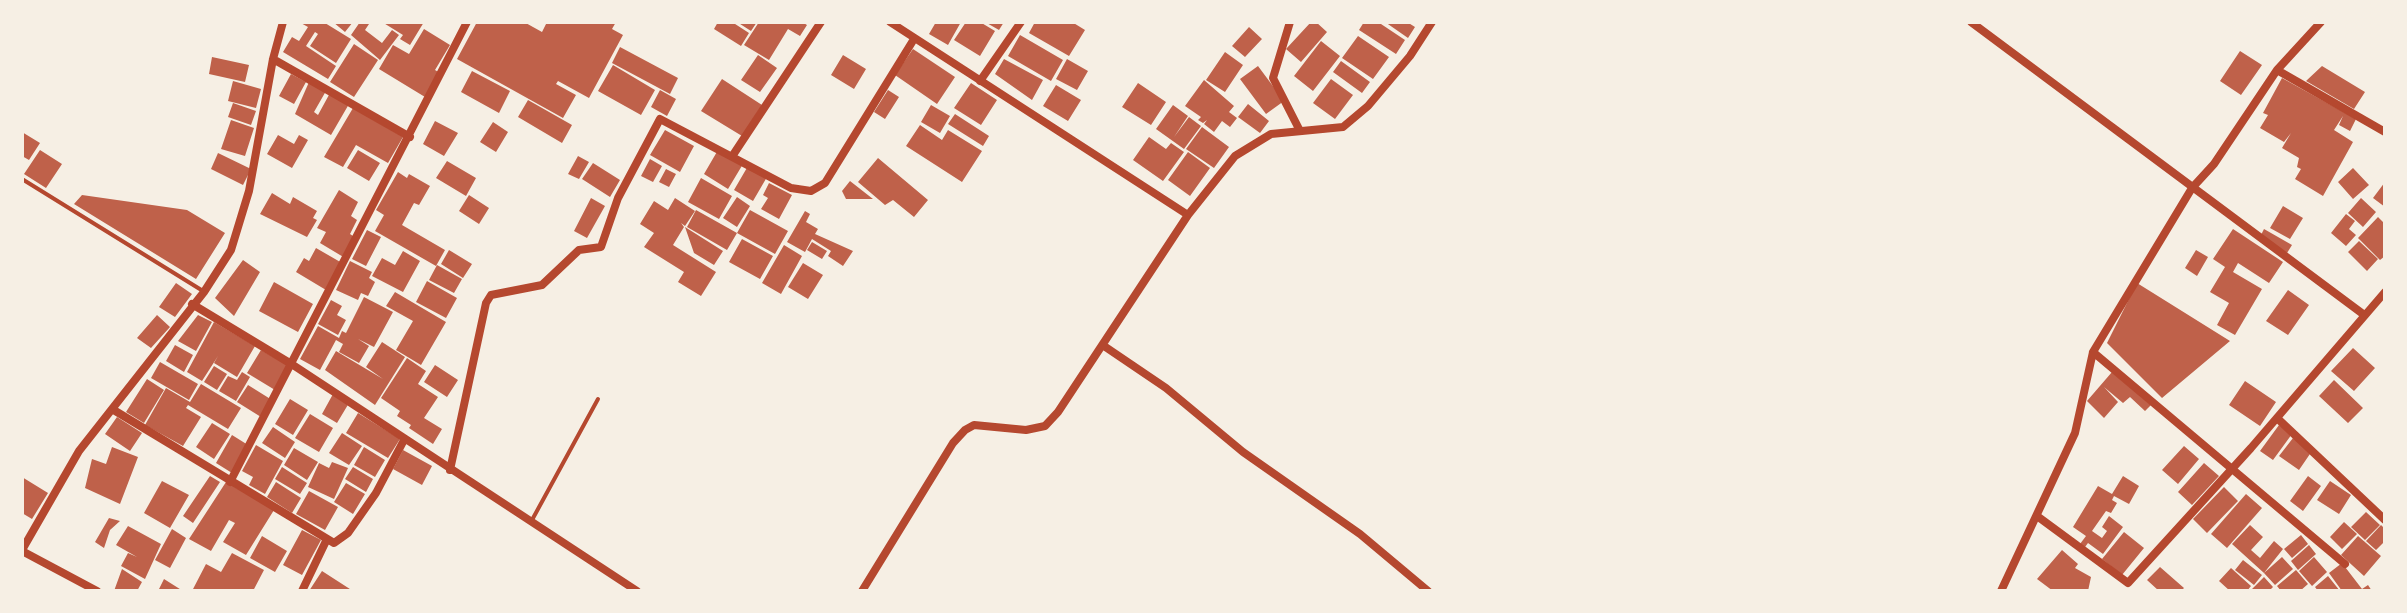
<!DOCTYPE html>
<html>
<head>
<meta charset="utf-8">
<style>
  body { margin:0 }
  #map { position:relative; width:2407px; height:613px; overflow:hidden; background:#f6efe4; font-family:"DejaVu Sans",sans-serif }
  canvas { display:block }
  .frame { position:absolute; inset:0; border:24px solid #f6efe4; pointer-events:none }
</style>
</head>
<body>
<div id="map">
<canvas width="2407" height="613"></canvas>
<div class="frame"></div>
</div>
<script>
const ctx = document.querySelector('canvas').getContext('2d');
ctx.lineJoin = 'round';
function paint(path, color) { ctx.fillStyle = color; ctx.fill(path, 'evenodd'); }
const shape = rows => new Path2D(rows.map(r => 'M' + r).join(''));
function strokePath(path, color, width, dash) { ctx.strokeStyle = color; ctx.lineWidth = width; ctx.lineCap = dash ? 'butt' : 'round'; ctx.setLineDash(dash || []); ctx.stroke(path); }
const building = shape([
  [299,22,325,23,351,39,336,63,310,46,318,34,315,32,306,46,336,66,328,79,283,52,292,37,299,41,308,27],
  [333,22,353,22,345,32],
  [360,22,369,24,365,30,382,43,392,30,399,35,380,60,351,35],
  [382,22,424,22,410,45,400,39,403,35],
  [477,22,524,22,542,32,547,22,616,22,612,29,623,35,589,98,558,81,556,84,576,95,563,118,457,59],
  [718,22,732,22,749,33,741,46,714,29],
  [737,22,757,22,751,31],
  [759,22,802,22,807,25,800,36,788,29,769,60,744,45],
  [936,22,961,22,948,45,929,34],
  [966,22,980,22,995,31,980,56,954,40],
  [985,22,1004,22,999,30],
  [1035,22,1072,22,1085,30,1069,56,1029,33],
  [1311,22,1316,22,1327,32,1301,62,1286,49],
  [1364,22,1378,22,1405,40,1396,54,1359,30],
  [1385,22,1407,22,1415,27,1408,38],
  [1249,27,1262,39,1245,57,1232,46],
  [424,29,450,45,435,70,440,73,425,97,379,69,393,45,409,54],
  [1020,35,1063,60,1051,81,1008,56],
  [1358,36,1389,57,1373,79,1342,58],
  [1321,41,1340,56,1313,91,1294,76],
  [354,44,378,60,354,97,330,82],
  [620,47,678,78,670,94,612,63],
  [913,49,955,77,937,104,895,75],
  [2240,51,2262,65,2241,95,2220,81],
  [1225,52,1243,65,1225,92,1206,80],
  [758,55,777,68,760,92,741,80],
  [843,55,866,69,854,89,831,75],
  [212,57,249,65,245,82,209,74],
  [1004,59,1043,80,1032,100,995,74],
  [1067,59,1088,71,1077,90,1056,79],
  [1341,61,1370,82,1362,93,1333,72],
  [613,65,655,90,641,115,598,91],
  [1258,66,1284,101,1266,114,1240,79],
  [2322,66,2365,92,2354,109,2306,81],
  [472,71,510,91,499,113,461,92],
  [291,74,306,82,294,104,279,96],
  [2282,78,2356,119,2350,131,2339,125,2343,116,2334,130,2353,142,2323,196,2295,179,2301,169,2297,167,2299,158,2282,148,2291,133,2284,142,2260,128,2268,115,2263,113],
  [722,79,762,105,742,136,701,111],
  [1331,79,1353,95,1335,119,1313,103],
  [1204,80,1234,106,1229,112,1237,118,1230,127,1222,121,1214,132,1204,124,1207,120,1203,123,1198,120,1201,117,1185,106],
  [233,81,261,89,256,108,228,101],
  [309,82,326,91,314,112,318,115,330,93,349,104,331,135,295,114],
  [971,83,997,100,981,125,954,108],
  [1138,83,1166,102,1151,125,1122,107],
  [1056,85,1081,100,1068,121,1043,106],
  [660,90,676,99,667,116,651,107],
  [888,90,899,97,885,119,874,112],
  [528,100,572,125,562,143,518,117],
  [233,103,256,111,251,125,228,117],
  [1248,104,1269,121,1260,133,1238,117],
  [931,105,950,116,940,133,921,122],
  [1173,105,1188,116,1174,137,1189,117,1201,126,1184,149,1156,129],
  [353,108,403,137,388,163,356,145,343,167,324,157],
  [955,114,989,136,983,146,948,124],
  [231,120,254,128,245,156,221,149],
  [435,121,458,133,444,156,423,144],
  [493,122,508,132,496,152,480,142],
  [920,125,942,140,948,130,982,151,962,182,906,146],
  [1202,127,1229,147,1214,168,1186,149],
  [665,130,694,146,680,172,650,155],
  [22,132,40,143,29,160,22,156],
  [278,135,294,144,299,135,308,140,292,168,267,154],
  [1149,137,1166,149,1171,143,1184,152,1163,181,1133,160],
  [40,150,62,164,46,188,24,174],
  [358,150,380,163,369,181,347,168],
  [718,150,743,164,728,189,704,174],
  [1188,152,1210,168,1190,196,1168,180],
  [218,153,251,169,243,185,211,169],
  [578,156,589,162,579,179,568,174],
  [878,158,928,200,914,217,893,200,885,205,858,182],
  [650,159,662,166,653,182,641,176],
  [447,161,476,178,466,196,436,178],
  [593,163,620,180,610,197,582,179],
  [748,166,767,177,753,201,734,190],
  [2353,168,2369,185,2353,199,2338,182],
  [666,169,676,174,669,187,659,182],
  [398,172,407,178,409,174,430,186,419,205,414,203,402,225,445,250,436,266,375,231,384,215,376,210],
  [701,178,732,196,719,219,688,202],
  [850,181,873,199,846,199,842,191],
  [2385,182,2385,207,2373,198],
  [769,183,792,195,779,219,761,209,768,198,763,195],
  [339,190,358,202,351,216,357,220,350,234,356,238,345,258,320,243,326,232,317,228],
  [272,193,290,204,293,197,317,211,313,218,317,220,307,237,260,214],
  [82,195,187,210,225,233,196,279,74,204],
  [469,195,489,208,479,224,459,211],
  [737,197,750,206,737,227,723,218],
  [591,198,605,206,587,238,574,231],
  [675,198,695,211,685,226,681,223,684,227,673,245,716,272,701,296,678,282,684,272,644,247,654,233,640,224,654,201,668,210],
  [2361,198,2376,212,2363,227,2348,213],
  [2283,206,2303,218,2290,239,2270,228],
  [696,210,737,233,727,250,687,227],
  [750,210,788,231,775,254,737,233],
  [805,211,810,214,806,222,818,229,815,234,853,251,843,266,828,256,831,251,812,239,805,252,787,242],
  [2346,214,2355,221,2349,229,2356,235,2346,246,2331,233],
  [2378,217,2385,224,2385,256,2380,260,2358,238],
  [685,227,723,251,714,265,694,253],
  [2233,229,2283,262,2269,283,2238,263,2233,272,2262,289,2235,335,2217,325,2229,303,2210,292,2225,267,2213,259],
  [2264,229,2292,245,2287,253,2260,237],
  [367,230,381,237,366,266,352,259],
  [742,239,773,256,760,279,729,262],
  [2359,241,2378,259,2367,271,2348,252],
  [812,242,827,251,822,259,807,250],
  [784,245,802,256,781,294,762,283],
  [316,248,342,263,326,290,296,272,304,258,309,261],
  [449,250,472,264,463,278,441,264],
  [2196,250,2208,257,2197,276,2185,268],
  [403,251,420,261,403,292,372,276,382,258,395,265],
  [243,260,260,272,234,316,215,298],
  [350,261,372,272,369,278,375,282,368,296,361,293,358,300,336,290],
  [803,263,823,275,808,299,788,287],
  [437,265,462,279,454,293,429,280],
  [427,281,457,298,446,318,416,302],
  [274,282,313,304,298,332,259,311],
  [176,283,192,294,175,317,159,307],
  [2137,283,2230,341,2162,398,2107,343],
  [2288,290,2309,305,2288,335,2266,321],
  [395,292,446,322,421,365,396,350,413,321,386,306],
  [364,297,393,312,374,347,358,339,369,346,359,363,339,352,343,344,336,340,320,370,300,359,318,326,339,338,342,331,346,333],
  [331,300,342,306,337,315,346,320,338,335,318,324],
  [157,315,170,327,151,348,137,338],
  [198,315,212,322,196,351,178,341],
  [214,322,255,346,237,377,214,363,218,356,202,381,187,372],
  [382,342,405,357,375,405,325,370,336,351,383,379,366,367],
  [175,345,193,355,184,372,166,361],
  [2353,348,2375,368,2354,391,2331,371],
  [261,350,289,366,275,390,247,373],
  [407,358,426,371,418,384,438,397,424,418,442,429,433,444,409,428,411,425,397,416,400,411,381,398],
  [160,362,198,384,189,400,151,378],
  [435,365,458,380,447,397,424,382],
  [214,366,227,374,217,390,204,382],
  [242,372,250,377,236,401,219,391,228,376,237,380],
  [2112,372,2151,405,2145,411,2130,397,2123,403,2104,387,2118,402,2104,418,2087,401],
  [147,379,164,390,144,423,126,412],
  [2334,380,2363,408,2348,423,2319,396],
  [2245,381,2276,402,2260,426,2229,405],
  [201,384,241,408,228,429,188,405,186,408,201,417,183,446,145,425,166,388,190,402],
  [248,385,272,400,261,417,237,402],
  [333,394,349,403,337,423,322,414],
  [290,399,308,410,293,435,275,424],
  [358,413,400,439,388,458,346,433],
  [310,414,333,428,319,452,295,438],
  [117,417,142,433,130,451,105,434],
  [212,423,230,434,214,459,196,447],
  [2279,425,2292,434,2273,460,2260,451],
  [273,427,295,442,285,458,262,443],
  [342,433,362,446,349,465,329,453],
  [232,435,248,445,232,473,216,463],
  [2293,438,2312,451,2299,470,2279,456],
  [256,445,283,461,265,494,249,485,253,477,242,471],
  [2184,446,2199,459,2178,484,2162,470],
  [112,447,138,457,120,504,85,488,92,459,106,464],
  [364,447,385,460,375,477,354,465],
  [294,448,318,462,307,480,284,465],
  [403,450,432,466,422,485,393,469],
  [332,462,348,468,334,499,308,487,319,463,329,468],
  [2204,463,2219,476,2192,505,2178,492],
  [282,467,307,483,300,494,275,479],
  [353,467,373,479,366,492,345,479],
  [210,476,220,482,193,523,183,516],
  [2123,476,2139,486,2129,504,2114,496,2112,500,2117,503,2111,513,2106,511,2092,531,2102,538,2107,531,2102,527,2109,516,2123,527,2103,554,2088,543,2085,547,2080,544,2086,536,2073,527,2098,486,2112,494],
  [2308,476,2321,486,2303,511,2290,501],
  [22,477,48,493,32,519,22,513],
  [162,481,189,495,170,528,144,513],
  [2330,481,2351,495,2339,514,2317,500],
  [226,482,274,510,246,555,223,542,235,523,229,520,211,551,189,539],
  [276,482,301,498,292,513,267,497],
  [346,483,365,494,353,514,334,502],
  [2224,487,2238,501,2207,533,2193,519],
  [309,491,338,507,325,530,296,514],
  [2246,494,2262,508,2227,548,2211,534],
  [2366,512,2380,525,2365,540,2351,527],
  [109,518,120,521,110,530,104,548,95,542],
  [2344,522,2357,534,2342,549,2330,537],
  [2250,525,2263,537,2251,550,2260,558,2274,541,2283,549,2264,573,2232,544],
  [2381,525,2385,529,2385,541,2376,550,2366,541],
  [128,526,161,544,145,579,121,566,128,553,137,557,116,545],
  [172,529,186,538,170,568,155,560],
  [302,530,321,540,302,575,283,565],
  [2124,532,2144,548,2122,575,2102,559],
  [2301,535,2308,544,2292,558,2284,549],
  [262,536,287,551,275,572,250,558],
  [2358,536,2381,556,2364,576,2341,555],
  [2309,545,2316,554,2298,570,2291,561],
  [2062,550,2078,564,2075,568,2091,577,2088,591,2053,591,2037,579],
  [232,553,264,570,253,591,192,591,206,564,221,572],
  [2282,557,2293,569,2275,585,2264,573],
  [2314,557,2327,572,2312,586,2299,571],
  [2243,560,2262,575,2254,585,2235,570],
  [2342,563,2362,589,2368,585,2372,591,2342,591,2329,573],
  [2160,567,2184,588,2181,591,2159,591,2147,580],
  [2231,568,2251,586,2247,591,2230,591,2219,581],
  [122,569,142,582,137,591,114,591],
  [2296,570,2308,584,2300,591,2281,591,2277,586],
  [322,571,353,591,309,591],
  [2328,576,2340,591,2318,591,2315,587],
  [2264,577,2273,587,2269,591,2250,591],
  [164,579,183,591,158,591]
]);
const service = shape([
  [22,179,203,291],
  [532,520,598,399]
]);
const minor = shape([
  [890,22,1188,215],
  [1290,22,1273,78,1299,129],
  [1971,22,2363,314],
  [273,59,410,137],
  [2277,70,2385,132],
  [980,81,1021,22],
  [733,155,821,22],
  [192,304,293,365,637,591],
  [1104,346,1166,388,1243,452,1360,534,1428,591],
  [2093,352,2345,564],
  [112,409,334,543,348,533,376,493,404,440],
  [2277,418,2385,520],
  [450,470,486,303,491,295,542,285,579,250,601,247,618,198,660,119,791,188,811,191,825,183,914,39],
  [230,482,467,22],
  [2037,516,2128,583,2251,448,2385,292],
  [22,550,79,451,204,292,231,250,249,191,273,59,283,22],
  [22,551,97,591],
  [302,591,326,541],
  [862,591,953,443,965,430,974,425,1026,430,1045,426,1058,412,1188,215,1235,156,1271,134,1343,127,1368,106,1410,56,1432,22],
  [2001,591,2075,433,2093,352,2192,188,2214,164,2277,70,2321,22]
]);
paint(building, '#bf614a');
strokePath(service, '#b5482f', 4);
strokePath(minor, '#b5482f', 8);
</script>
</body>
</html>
